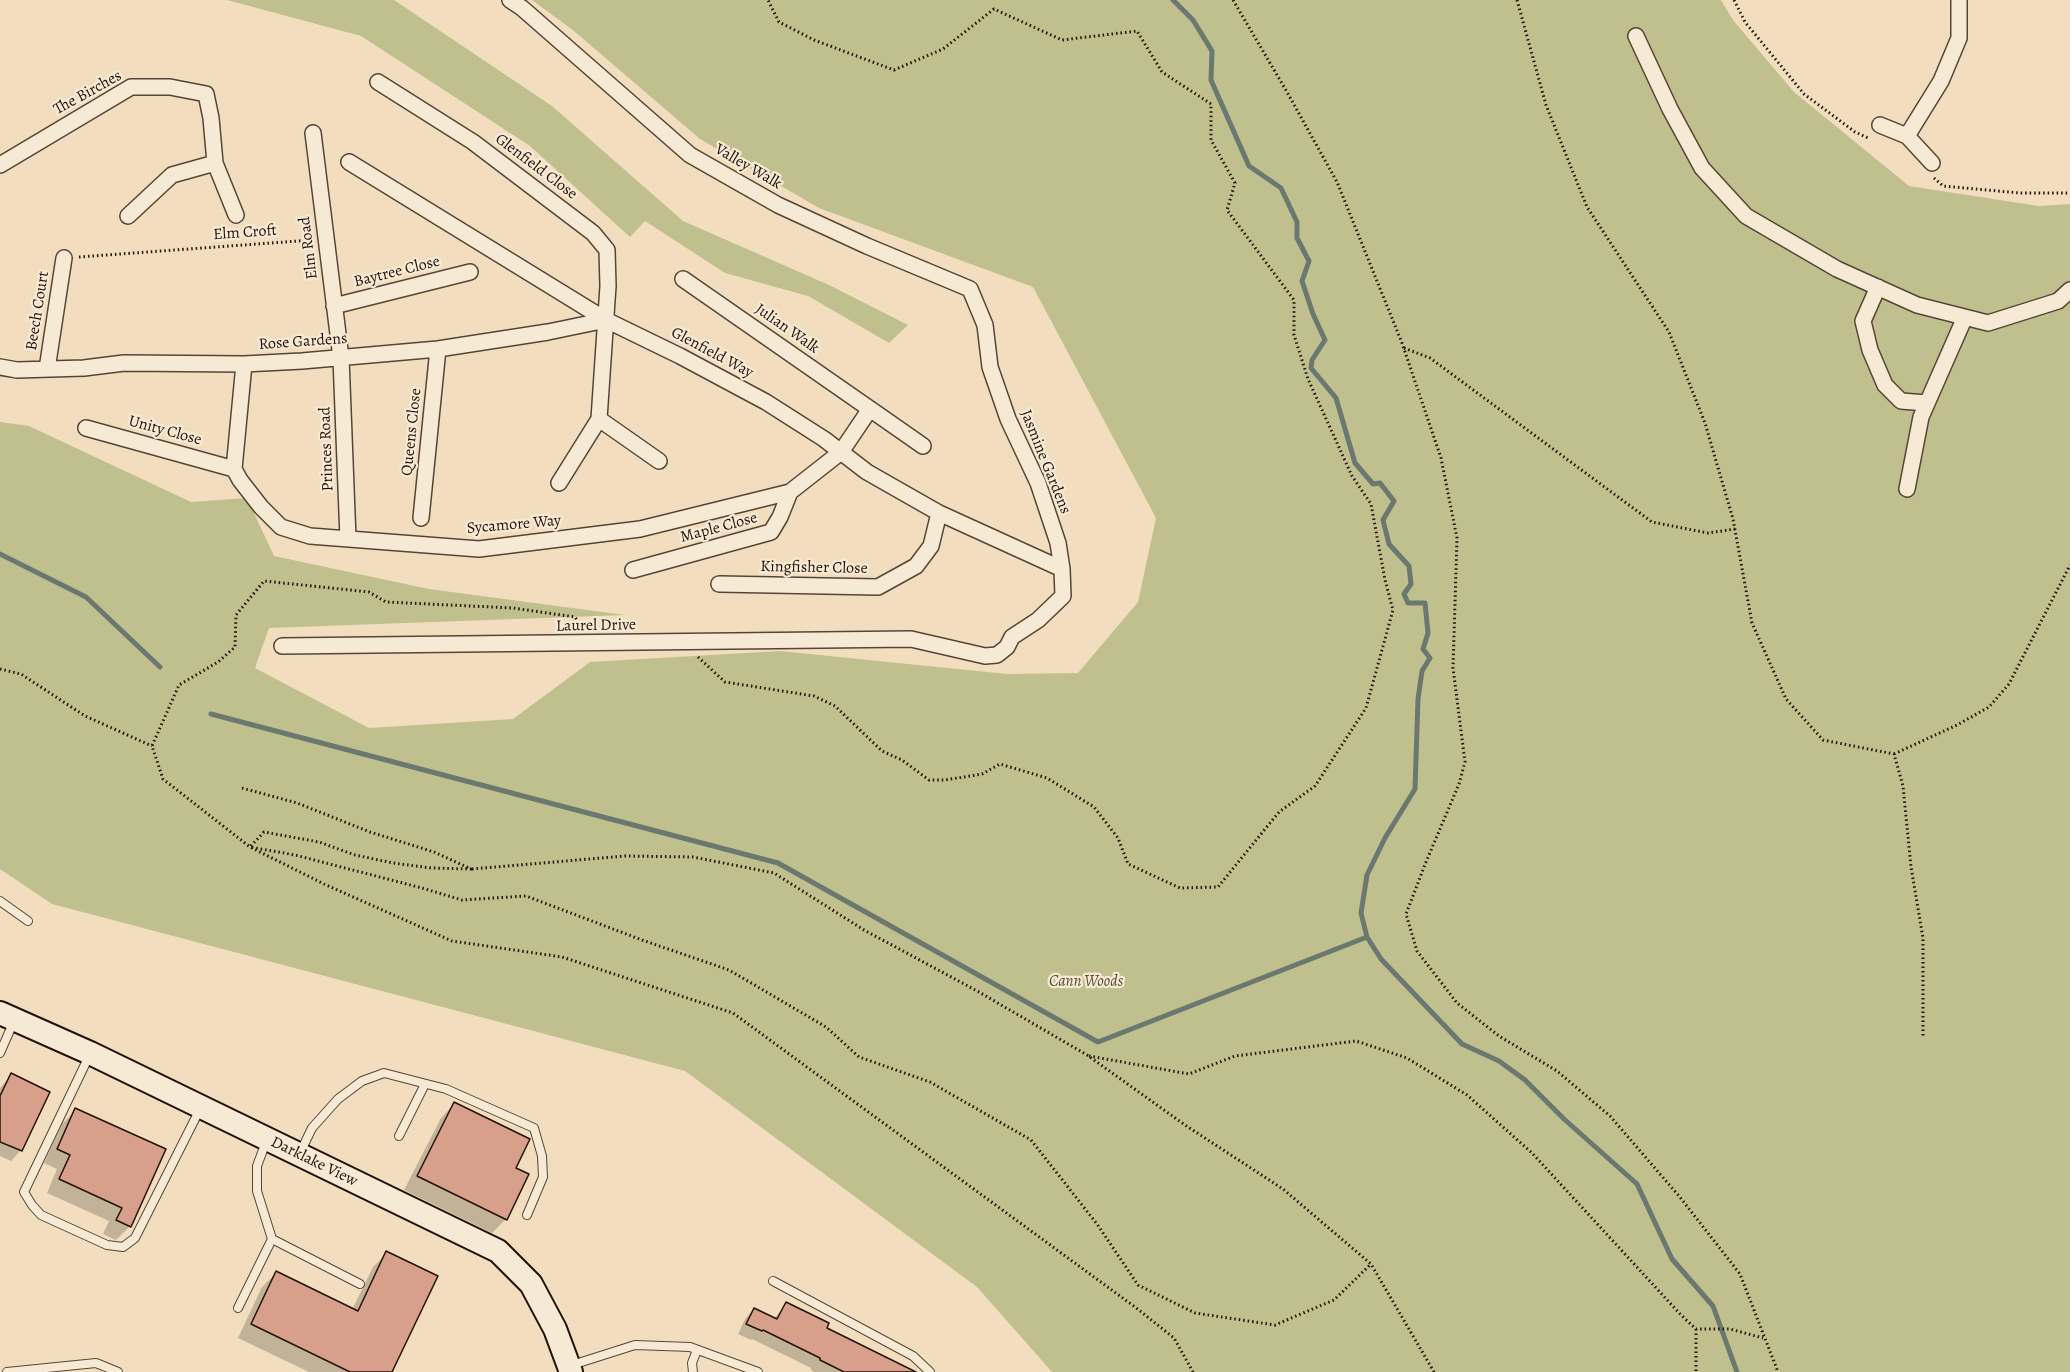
<!DOCTYPE html>
<html>
<head>
<meta charset="utf-8">
<style>
  body { margin:0 }
  canvas { display:block; background:#f2debe }
</style>
</head>
<body>
<canvas width="2070" height="1372"></canvas>
<script>
const ctx = document.querySelector('canvas').getContext('2d');
ctx.lineJoin = 'round';
function paint(path, color) { ctx.fillStyle = color; ctx.fill(path, 'evenodd'); }
const shape = rows => new Path2D(rows.map(r => 'M' + r).join(''));
function strokePath(path, color, width, dash) { ctx.strokeStyle = color; ctx.lineWidth = width; ctx.lineCap = dash ? 'butt' : 'round'; ctx.setLineDash(dash || []); ctx.stroke(path); }
function write(font, color, halo, rows, align = 'center') {
  ctx.font = font + ' Alegreya,serif'; ctx.lineWidth = 4.5; ctx.setLineDash([]); ctx.textBaseline = 'middle'; ctx.strokeStyle = halo; ctx.fillStyle = color; for (const [text, x, y, turn = 0] of rows) {
    ctx.save(); ctx.translate(x, y); ctx.rotate((+turn || 0) * Math.PI / 180); ctx.textAlign = isNaN(turn) ? turn : align; if (halo) ctx.strokeText(text, 0, 0); ctx.fillText(text, 0, 0); ctx.restore();
  }
}
const green = shape([
  [227,0,394,0,552,106,683,221,829,285,908,325,889,343,808,296,725,273,645,221,630,237,530,146,361,36],
  [532,0,1721,0,1733,20,1794,92,1909,186,2039,206,2070,204,2070,1372,1052,1372,977,1287,685,1071,52,904,0,869,0,422,29,426,191,502,247,498,274,556,429,589,625,615,269,628,255,668,369,728,513,719,590,662,780,651,1007,674,1078,673,1138,602,1156,518,1033,287,819,208,700,139,574,31]
]);
const shadow = shape([
  [12,1075,21,1150,11,1161,0,1156,0,1088],
  [454,1104,513,1169,506,1219,492,1233,404,1190,441,1118],
  [76,1110,164,1150,130,1226,116,1240,103,1234,109,1221,47,1193,57,1169,44,1163,62,1124],
  [387,1253,390,1372,309,1372,238,1338,262,1287,276,1273,352,1310,373,1267],
  [786,1304,825,1329,912,1372,814,1372,811,1370,811,1368,752,1339,751,1340,738,1334,745,1319,754,1309,774,1319]
]);
const stream = shape([
  [1173,0,1193,20,1212,51,1211,80,1249,166,1281,188,1297,222,1297,238,1309,261,1302,281,1313,314,1325,340,1312,360,1311,368,1336,398,1355,463,1373,484,1380,483,1394,501,1383,520,1389,544,1409,566,1411,584,1404,594,1408,603,1425,603,1428,633,1423,649,1430,658,1422,671,1418,699,1415,789,1385,838,1367,875,1361,913,1367,937,1381,959,1462,1044,1499,1061,1525,1080,1564,1119,1637,1184,1672,1259,1713,1306,1737,1372],
  [0,554,86,597,160,667],
  [211,714,778,863,1098,1042,1367,937]
]);
const building = shape([
  [11,1073,50,1092,22,1151,0,1142,0,1096,11,1073],
  [454,1102,530,1139,516,1168,529,1174,507,1220,417,1176,454,1102],
  [75,1108,166,1149,131,1227,116,1220,122,1208,59,1179,70,1155,57,1149,75,1108],
  [386,1251,438,1276,392,1372,350,1372,251,1324,276,1271,358,1311,386,1251],
  [786,1302,829,1323,827,1328,916,1372,844,1372,820,1360,820,1358,763,1330,762,1331,746,1324,754,1308,777,1319,786,1302]
]);
const path = shape([
  [1233,0,1287,92,1337,182,1402,343,1441,458,1457,538,1453,668,1465,762,1459,784,1426,862,1406,914,1417,951,1457,1003,1499,1036,1557,1071,1610,1116,1679,1196,1740,1274,1778,1372],
  [1517,0,1546,105,1587,207,1669,332,1705,423,1733,519,1752,623,1786,699,1823,740,1894,754,1903,786,1911,867,1923,938,1923,1036],
  [1734,0,1745,22,1804,94,1855,132,1868,138],
  [1934,178,1943,186,2020,193,2070,193],
  [79,257,312,240],
  [1404,348,1430,358,1652,522,1708,533,1735,529],
  [581,627,575,617,513,608,386,602,369,592,264,581,236,615,235,647,218,662,179,685,152,746,163,779,250,847,324,884,452,941,562,957,733,1013,1135,1307,1174,1338,1193,1372],
  [698,657,725,682,814,696,835,706,882,751,902,760,929,780,945,780,982,774,1000,764,1047,778,1094,807,1118,838,1128,864,1180,888,1218,887,1279,812,1315,786,1366,708,1393,610,1385,580,1371,504,1352,476,1308,379,1294,335,1294,300,1227,210,1235,183,1211,140,1211,104,1162,72,1137,31,1062,40,994,9,943,49,894,70,814,40,779,22,768,0],
  [0,669,21,674,85,716,152,746],
  [1894,754,1957,725,1989,707,2009,684,2070,565],
  [242,788,297,803,370,832,434,852,471,869,431,868,393,863,355,855,319,842,264,832,250,847,295,855,422,888,462,900,526,896,642,940,729,970,826,1027,859,1057,930,1082,1031,1140,1097,1224,1138,1285,1195,1313,1275,1325,1334,1300,1371,1264],
  [472,869,625,856,693,857,774,873,864,930,979,992,1087,1055,1185,1125,1283,1189,1371,1264,1434,1372],
  [1089,1056,1189,1074,1235,1056,1356,1041,1407,1058,1467,1095,1532,1153,1681,1315,1696,1329,1730,1329,1763,1338],
  [1696,1329,1696,1372]
]);
const lane = shape([
  [0,901,28,921],
  [0,1053,14,1021],
  [90,1054,24,1192,32,1205,41,1215,107,1245,123,1247,135,1238,200,1109],
  [399,1136,425,1084],
  [266,1142,257,1166,257,1191,272,1239,360,1284],
  [300,1153,312,1128,338,1099,362,1081,384,1073,446,1089,534,1128,542,1156,543,1177,527,1215],
  [773,1281,913,1356,930,1372],
  [238,1308,272,1239],
  [572,1365,635,1345,690,1347,758,1372],
  [7,1372,96,1363,118,1372],
  [693,1372,692,1363,697,1350]
]);
const street = shape([
  [1636,36,1670,109,1702,168,1746,216,1837,269,1917,305,1988,323,2058,301,2070,290],
  [378,82,473,142,593,233,607,250,608,286,599,419,659,461],
  [1880,125,1907,136,1932,163],
  [313,133,341,358,348,539],
  [1907,136,1941,81,1959,38,1959,0],
  [349,162,606,320,680,356,766,402,824,439,867,472,939,513,1062,569],
  [0,165,131,87,170,87,206,94,211,118,215,163,236,215],
  [128,216,172,175,215,163],
  [1878,287,1863,321,1870,350,1885,385,1901,401,1927,403],
  [334,306,470,272],
  [244,364,234,469,240,480,261,507,281,527,310,536,479,549,640,529,790,492,841,452,870,409,683,279],
  [0,367,17,370,84,368,124,363,244,364,302,361,438,349,548,332,606,320],
  [47,369,64,258],
  [870,409,923,446],
  [86,428,234,469],
  [559,483,599,419],
  [1907,489,1921,417,1965,317],
  [421,518,438,349],
  [633,570,771,532,780,517,790,492],
  [719,584,878,587,916,566,931,546,939,513],
  [282,646,911,639,985,656,997,655,1007,647,1012,637,1038,620,1063,596,1062,569,1058,543,1038,483,1008,419,990,367,985,325,970,289,867,246,778,205,690,155,522,8,510,0]
]);
const secondary = shape([
  [0,1013,90,1053,498,1251,531,1284,555,1329,571,1372]
]);
const streetNames = [
  ["The Birches",88,93,-29],
  ["Glenfield Close",536,167,37],
  ["Valley Walk",748,167,30],
  ["Elm Croft",245,233,-4],
  ["Elm Road",309,248,-97],
  ["Baytree Close",397,272,-14],
  ["Beech Court",38,311,-81],
  ["Julian Walk",787,329,35],
  ["Rose Gardens",303,342,-4],
  ["Glenfield Way",712,353,28],
  ["Unity Close",165,431,15],
  ["Queens Close",412,432,-84],
  ["Princes Road",327,449,-92],
  ["Jasmine Gardens",1045,462,68],
  ["Sycamore Way",514,525,-5],
  ["Maple Close",719,528,-15],
  ["Kingfisher Close",814,568,1],
  ["Laurel Drive",596,626,-1],
  ["Darklake View",314,1162,26]
];
const parkNames = [
  ["Cann Woods",1086,982]
];
paint(green, '#c0c08e');
paint(shadow, '#0003');
strokePath(stream, '#6b7870', 5);
paint(building, '#d8a08a');
strokePath(building, '#221209', 1.5);
strokePath(lane, '#564536', 10);
strokePath(street, '#564536', 18);
strokePath(secondary, '#221209', 26);
strokePath(path, '#221209', 3, [1.5, 3]);
strokePath(lane, '#f7ead5', 8);
strokePath(street, '#f7ead5', 15);
strokePath(secondary, '#f7ead5', 22);
write('16px', '#221209', '#f7ead5', streetNames);
write('italic 16px', '#594f38', '#f7ead5', parkNames);
</script>
</body>
</html>
